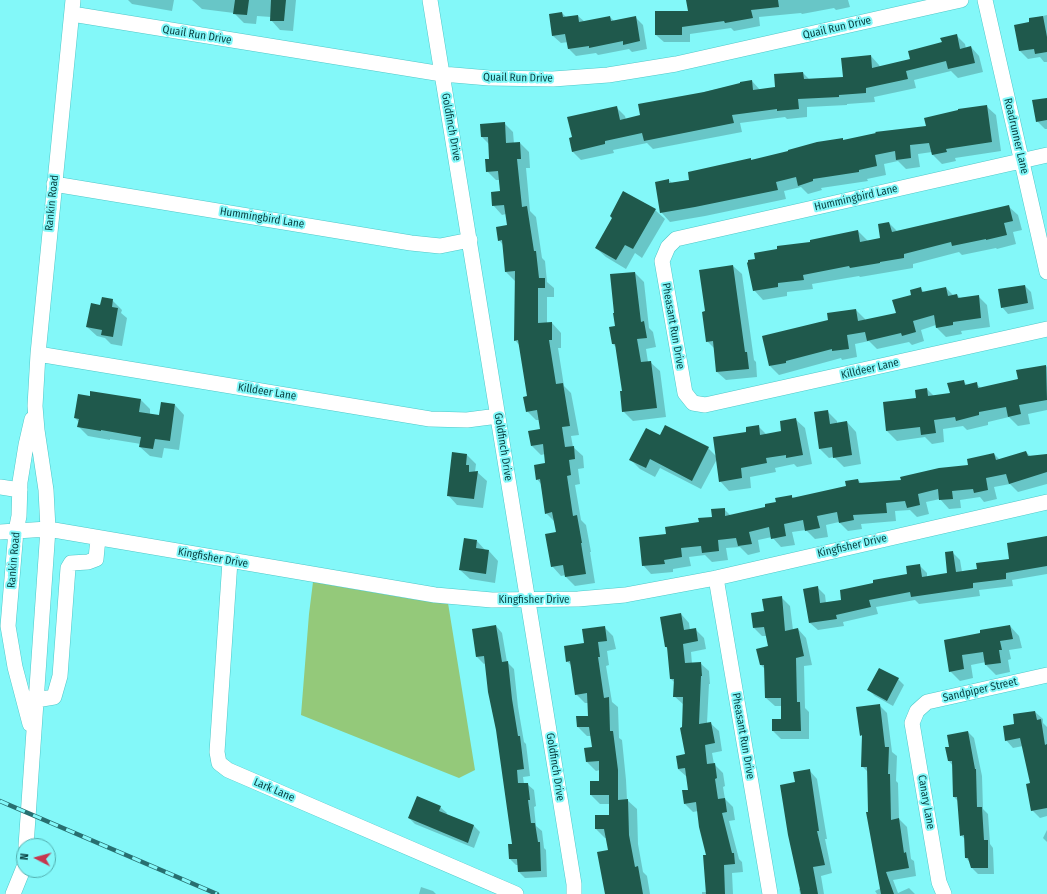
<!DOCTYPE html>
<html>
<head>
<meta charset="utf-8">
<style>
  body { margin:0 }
  #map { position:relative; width:1047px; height:894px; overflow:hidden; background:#83f8f9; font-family:"Fira Sans Condensed",sans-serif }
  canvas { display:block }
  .north { position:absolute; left:16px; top:838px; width:40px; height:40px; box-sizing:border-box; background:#83f8f9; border:1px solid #52aeaf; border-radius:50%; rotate:276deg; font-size:11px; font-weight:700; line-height:16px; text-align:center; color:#083f40 }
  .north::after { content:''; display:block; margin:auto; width:14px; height:18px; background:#c6364e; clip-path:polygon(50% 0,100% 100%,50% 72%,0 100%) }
</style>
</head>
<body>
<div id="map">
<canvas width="1047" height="894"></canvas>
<div class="north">N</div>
</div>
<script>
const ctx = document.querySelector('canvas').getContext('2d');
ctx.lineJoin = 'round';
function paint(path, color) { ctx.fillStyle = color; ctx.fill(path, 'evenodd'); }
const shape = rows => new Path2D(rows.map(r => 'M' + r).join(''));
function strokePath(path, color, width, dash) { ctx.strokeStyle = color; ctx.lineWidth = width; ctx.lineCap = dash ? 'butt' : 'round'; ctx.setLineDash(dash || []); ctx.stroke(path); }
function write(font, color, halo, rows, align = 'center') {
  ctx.font = font + ' "Fira Sans Condensed",sans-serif'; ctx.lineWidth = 4; ctx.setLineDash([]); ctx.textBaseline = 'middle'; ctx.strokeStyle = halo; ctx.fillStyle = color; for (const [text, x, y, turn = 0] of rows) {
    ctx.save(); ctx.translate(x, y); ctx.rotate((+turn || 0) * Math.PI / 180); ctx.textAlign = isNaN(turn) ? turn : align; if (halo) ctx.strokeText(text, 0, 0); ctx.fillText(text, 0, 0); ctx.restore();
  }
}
const green = shape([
  [313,582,412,599,448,603,475,770,459,778,301,715,309,614]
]);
const shadow = shape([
  [128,0,174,0,172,11,132,4],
  [192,0,296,0,293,31,280,30,271,20,271,17,257,16,256,24,244,23,234,13,202,9],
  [687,0,848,0,850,7,836,10,834,8,802,14,801,13,759,17,760,26,734,31,731,28,690,34,690,42,664,42,656,35,689,12],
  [562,13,566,17,578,16,585,22,610,17,614,21,635,17,643,25,647,49,632,52,629,49,598,55,596,53,576,56,569,49,568,42,561,43,553,36],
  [1047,15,1047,62,1044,62,1040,57,1028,59,1020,51,1016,26,1030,23,1030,19],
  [956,35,965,44,966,49,971,47,979,56,983,72,958,78,951,71,914,80,916,88,874,97,875,102,847,104,847,105,807,107,807,117,787,119,785,117,740,123,742,132,653,149,647,143,613,150,614,153,581,160,572,151,616,107,625,116,626,120,641,116,704,92,752,81,760,90,776,88,803,73,809,79,844,78,871,56,879,65,880,67,911,60],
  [1047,98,1047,129,1045,129,1037,121],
  [986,106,996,115,1001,151,955,158,956,161,942,164,933,155,932,152,918,154,920,167,906,169,898,161,884,164,886,175,867,179,868,181,821,188,822,190,808,194,801,187,784,191,786,199,705,216,670,222,661,212,669,180,672,183,690,180,752,161,842,139,844,141,927,127],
  [504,123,513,132,514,144,520,143,529,152,530,168,526,168,530,211,536,217,542,258,545,261,547,282,554,288,554,297,547,297,547,324,552,323,561,333,561,348,558,348,564,386,571,393,579,435,571,436,573,447,583,456,584,468,578,469,580,484,575,485,581,520,586,525,591,552,590,552,595,583,575,586,566,577,566,575,561,576,552,566,557,533,555,522,546,513,541,484,537,479,546,464,545,454,541,455,532,446,541,430,540,420,536,420,527,411,529,397,520,346,515,340,515,281,506,272,503,245,499,240,508,226,506,214,502,215,493,205,501,192,499,180,496,180,487,171,490,160,489,144,482,137],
  [1008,206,1018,215,1022,230,1013,232,1016,244,997,249,996,248,962,255,959,252,913,264,913,268,860,277,859,276,812,284,813,289,787,292,787,296,763,300,754,290,811,243,858,231,868,241,881,239,889,223,898,232],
  [655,210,665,219,642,258,635,253,626,269,606,257,596,248],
  [733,266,742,274,754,360,756,362,757,377,726,380,717,372,715,349,707,341,706,312],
  [635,273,644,282,649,328,653,332,656,347,646,349,648,362,650,362,660,371,666,417,633,421,623,411,623,392,616,347,613,344,616,327],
  [1025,286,1031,292,1034,309,1008,314,1002,307],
  [946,288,954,296,957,295,960,298,978,296,987,305,990,327,961,331,962,334,946,337,937,328,936,325,921,330,924,341,912,345,909,342,877,349,869,341,855,344,857,357,842,360,841,358,779,375,770,366,829,321,856,310,865,319,865,321,897,314,912,296,921,289,924,292],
  [112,300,122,310,121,313,127,318,122,346,111,344,105,338,97,336,87,327,101,306],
  [1046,366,1047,367,1047,410,1028,414,1030,424,1018,426,1009,417,988,422,988,425,967,430,963,426,943,429,944,442,932,444,925,437,897,441,887,431,884,403,917,399,927,389,934,396,951,394,963,381,968,386,976,384,981,388,1019,380],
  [141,400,150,409,150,414,159,416,175,405,184,415,179,450,164,448,162,458,150,456,140,447,141,444,110,439,110,440,88,436,79,427,79,422,75,418],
  [828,412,837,421,837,424,847,422,856,432,861,464,844,467,834,457,829,458,820,449],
  [795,419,805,428,812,464,797,467,794,464,775,468,776,472,750,477,751,488,729,491,720,481,717,459,701,489,660,468,655,477,640,469,631,460,660,436,708,448,717,457,748,433,758,426,767,435,783,432],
  [1026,452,1031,457,1047,455,1047,484,1018,492,1010,484,994,487,997,499,984,502,980,497,960,500,961,508,949,509,940,499,926,502,929,514,917,517,910,510,895,511,896,521,861,524,862,529,848,531,839,522,826,525,828,537,815,539,806,530,792,532,795,545,781,547,772,537,758,540,760,552,748,555,740,547,726,548,728,560,712,562,705,555,689,557,691,566,673,569,673,572,651,574,643,565,667,535,713,518,724,509,731,516,766,508,791,496,794,498,847,487,858,480,862,484,902,481,969,466,994,454,1000,460],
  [467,455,476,464,475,472,477,472,487,481,483,508,457,505,448,495],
  [1047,537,1047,574,1012,580,1013,586,979,590,980,596,919,604,915,600,876,607,878,614,843,622,844,626,818,630,810,623,805,590,817,587,825,595,826,603,843,600,908,575,919,565,927,573,927,577,948,574,952,552,960,560,962,572,978,569,1011,560],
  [477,541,486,551,489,551,498,561,495,583,470,579,460,570],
  [781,597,790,606,793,630,798,629,806,638,812,665,804,666,805,708,809,712,809,739,781,739,773,731,782,720,782,706,775,706,766,698,765,669,761,665,769,647,767,636,762,636,754,628,765,612],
  [681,614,689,623,690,630,695,629,704,638,706,649,691,652,692,664,700,663,709,671,710,684,709,684,707,723,710,723,719,731,722,751,712,753,714,764,723,773,725,786,723,787,725,799,733,807,735,820,729,821,739,859,742,862,743,872,732,873,733,894,702,894,702,892,706,892,708,855,698,811,693,812,685,804,689,790,687,777,678,769,686,755,683,728,684,705,674,696,675,683,671,679,668,649,666,647],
  [496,626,502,633,507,662,514,669,518,707,524,742,526,744,530,776,523,777,524,784,527,784,534,790,536,806,534,807,536,826,542,831,544,848,546,850,547,877,525,878,519,872,518,865,516,865,510,859,513,845,497,729,486,663,484,664,477,657],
  [1010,626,1019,636,1022,648,1009,650,1011,659,1008,660,1010,672,996,675,986,665,986,662,971,665,973,678,960,681,950,671,945,640,981,634],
  [604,627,613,636,616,649,607,651,609,665,606,666,612,702,618,707,619,738,622,740,626,780,627,800,637,809,638,844,643,872,647,876,650,894,606,894,610,850,607,838,605,838,596,829,610,816,610,804,600,804,591,795,591,782,600,782,600,770,596,771,587,762,593,748,591,736,587,736,578,727,589,717,589,703,585,703,576,694,572,666,567,661],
  [898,679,904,685,893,706,875,696,869,690],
  [879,705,887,713,892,752,897,756,896,781,898,783,899,819,907,827,911,859,914,861,916,876,893,880,898,893,909,888,915,894,877,894,875,891,881,888,867,813,869,813,868,772,862,766,863,737,861,735],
  [1035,712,1043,719,1043,723,1047,727,1047,816,1040,818,1032,810,1031,784,1023,746,1013,748,1006,740,1015,725],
  [968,732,974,738,982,776,983,809,988,814,990,844,993,848,994,874,978,874,972,868,971,863,966,858,965,839,961,835,958,801,954,797,953,766,949,761,950,747],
  [809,770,817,779,827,839,825,839,832,873,821,876,824,894,800,894,799,889,801,889,796,783],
  [440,807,447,813,446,815,474,826,480,832,474,848,415,824,409,818],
  [1047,830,1047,842,1043,838],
  [421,887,433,891,436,894,419,894]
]);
const building = shape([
  [235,0,249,0,247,15,233,14],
  [271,0,286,0,284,21,270,21],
  [686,0,778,0,779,7,751,10,753,18,725,23,724,21,682,27,682,35,655,35,655,11,688,11],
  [562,12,563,17,578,15,579,22,610,16,611,21,636,16,640,41,623,45,623,41,589,48,589,46,568,49,565,34,552,36,549,14],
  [1043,16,1047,37,1047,52,1035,54,1034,49,1019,51,1014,25,1029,22,1029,18],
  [957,34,960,49,971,46,975,63,948,69,946,61,906,71,908,79,866,88,866,93,839,95,839,97,798,99,799,109,777,111,777,109,732,115,734,123,644,141,642,133,605,141,605,144,572,152,569,138,572,137,567,117,617,106,620,120,640,115,638,104,704,92,740,83,740,82,752,80,753,90,775,87,774,74,803,72,804,79,843,77,841,58,871,55,872,68,910,59,908,51,942,42,940,38],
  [1047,98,1047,120,1036,122,1032,100],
  [987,105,992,142,946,149,947,152,932,155,929,143,910,145,911,158,896,160,895,151,875,155,877,166,859,170,859,172,813,179,813,181,798,186,796,177,776,182,778,190,695,207,660,213,655,182,669,179,669,183,689,180,688,172,751,158,751,160,788,151,788,150,817,142,843,138,843,140,876,133,875,132,926,126,924,118,958,110,958,109],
  [505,122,506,143,520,142,521,159,517,159,522,207,527,206,534,251,536,251,539,278,545,278,545,288,538,288,538,323,552,322,552,340,549,340,556,384,563,383,570,426,562,427,565,447,574,446,575,459,569,460,571,475,567,476,573,516,577,515,582,543,581,543,586,574,565,577,563,565,551,567,545,534,556,532,552,512,545,514,540,479,536,480,534,465,545,463,543,444,531,446,528,431,540,429,537,410,526,412,523,397,527,396,518,340,514,341,515,271,505,272,502,240,498,241,496,227,507,225,504,205,492,206,491,192,500,191,498,171,486,172,485,159,489,159,488,137,481,137,480,124],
  [623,191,656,209,633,249,625,245,616,260,595,248,612,218,610,216],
  [1009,205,1013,221,1004,223,1007,235,986,240,986,239,952,246,951,242,904,254,904,258,880,262,880,263,850,268,849,266,803,275,804,280,778,283,778,287,753,291,747,263,748,262,748,260,755,259,754,253,777,249,777,246,810,242,810,240,858,230,860,242,880,238,878,224,889,222,892,232],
  [733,265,745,352,747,352,749,369,716,372,713,341,706,342,702,312,705,311,699,270],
  [635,272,641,322,644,321,647,338,637,339,641,362,651,361,657,408,622,412,620,391,622,391,615,344,612,344,609,327,615,326,613,313,614,313,610,274],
  [1025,285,1028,303,1001,308,998,289],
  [921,287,922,292,946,287,948,296,957,294,958,298,979,295,981,318,953,322,953,325,936,328,934,315,913,321,916,332,902,336,901,333,867,341,865,332,847,335,849,349,832,351,832,349,786,361,786,363,769,366,762,336,828,320,827,313,856,309,858,321,896,313,892,300,911,295,910,290],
  [102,297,113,299,112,307,118,308,113,337,101,335,102,330,86,327,91,303,100,305],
  [1046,365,1047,400,1019,405,1021,414,1008,417,1006,407,979,412,979,415,956,421,955,417,934,420,936,433,921,435,920,427,886,431,883,402,916,398,915,390,927,388,928,396,950,393,947,383,964,380,965,385,977,382,978,388,1018,379,1016,370],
  [90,391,141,399,139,412,159,415,161,402,175,404,170,441,155,439,153,449,139,447,141,437,101,430,101,431,77,427,79,419,74,418,78,394,90,396],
  [828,410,830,424,847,421,852,455,833,458,832,447,819,449,814,412],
  [796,418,803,455,786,458,786,455,766,458,767,463,741,468,742,478,719,482,713,437,746,432,746,427,759,425,760,435,781,431,780,421],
  [665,425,709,447,692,481,650,459,646,468,629,460,646,428,660,435],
  [1026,451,1028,456,1047,454,1047,472,1009,484,1006,474,986,478,988,490,974,493,973,489,952,491,953,499,939,500,938,489,918,494,920,505,907,508,905,501,886,503,887,513,853,515,854,520,839,523,837,512,817,516,820,528,805,531,803,520,784,524,786,536,771,539,769,527,749,532,752,544,738,546,736,538,718,540,719,551,702,553,701,546,681,548,682,557,664,560,665,564,642,566,639,537,666,534,665,527,699,522,698,518,712,517,711,509,725,508,725,516,765,507,765,504,776,502,775,498,792,495,792,498,846,486,845,481,858,479,859,483,901,480,900,477,939,468,968,465,967,459,994,453,996,460],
  [452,452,467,454,466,465,469,465,469,472,478,471,474,499,447,496],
  [1047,536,1047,566,1006,573,1006,579,973,583,973,588,911,597,910,592,869,600,871,607,836,615,837,619,809,623,803,589,818,586,820,603,841,600,840,590,873,583,873,580,907,574,906,566,920,564,922,577,947,573,945,552,953,551,956,572,977,569,976,563,1009,559,1007,543],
  [464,538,477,540,476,548,489,550,486,574,459,570],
  [782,596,785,631,798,628,804,656,796,658,797,702,800,702,801,731,772,731,772,719,781,719,781,698,765,698,764,665,760,665,756,649,768,646,764,627,753,628,751,613,764,611,762,599],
  [681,613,684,630,696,628,698,641,683,644,685,663,701,662,702,676,701,676,699,724,711,722,715,743,705,745,707,764,715,763,717,778,715,779,718,799,725,798,727,812,722,813,732,853,734,853,735,864,724,865,725,894,706,894,703,855,706,855,699,827,696,802,684,804,682,790,688,790,685,768,678,769,676,756,685,754,680,728,682,727,683,697,673,697,674,679,670,679,667,647,665,647,660,617],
  [496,625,502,662,508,661,512,699,518,736,520,736,524,769,517,770,518,783,528,783,530,800,528,800,531,823,535,823,538,842,540,842,541,871,518,872,517,859,509,859,508,844,512,844,496,730,488,692,484,656,476,657,472,629],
  [1010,625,1013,639,1000,641,1002,650,999,650,1001,663,985,665,983,652,962,655,964,669,949,672,944,640,980,633,980,630],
  [605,626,607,641,598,642,600,657,598,657,604,698,609,697,610,731,613,731,618,770,618,800,628,799,629,835,635,867,638,866,643,894,605,894,597,852,608,850,604,829,595,829,595,815,609,815,609,795,590,795,590,781,599,781,599,761,586,762,584,748,592,747,589,727,577,727,576,716,588,716,587,693,575,695,570,661,566,662,564,646,584,643,582,629],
  [879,668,899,678,887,701,867,690],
  [880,704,885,747,889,747,888,774,890,774,891,820,899,818,904,853,906,852,909,868,886,872,894,894,881,894,866,812,868,812,867,767,861,767,862,735,860,736,856,707],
  [1035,711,1037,720,1041,719,1045,745,1047,744,1047,808,1031,811,1026,784,1030,783,1020,738,1005,741,1003,726,1014,724,1013,714],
  [968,731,975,769,976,769,977,807,982,807,984,840,988,840,988,868,971,868,968,858,965,858,964,835,960,836,957,797,953,797,952,761,948,761,945,747,949,747,947,735],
  [810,769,819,831,817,831,825,865,813,867,818,894,801,894,788,835,780,785,795,782,793,772],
  [417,796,441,806,439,811,474,825,468,843,408,818]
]);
const minor = shape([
  [430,0,574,884,574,894],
  [985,0,1047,272],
  [72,14,442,74,489,78,553,79,608,75,676,64,961,0],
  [1047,155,676,239,668,247,662,261,685,393,693,403,705,405,1047,329],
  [54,184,411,243,440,246,470,240],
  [38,354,430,419,467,420,498,416],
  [0,487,20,490],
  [0,532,48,529,435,595,492,600,578,599,625,595,716,578,1047,502],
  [230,561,217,752,219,763,228,770,516,894],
  [716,578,770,894],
  [36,700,54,697,60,676,68,568,71,563,88,562,96,559,98,538],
  [30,724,15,667,8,626,16,531,19,516,20,482,26,445,32,419],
  [26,846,48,529,46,490,37,430,35,406,38,354,73,0],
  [13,894,24,867],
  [944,894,939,882,912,723,917,711,927,702,1047,675]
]);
const rail = shape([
  [0,801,217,894]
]);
const streetNames = [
  ["Quail Run Drive",837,28,-13],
  ["Quail Run Drive",197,35,9],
  ["Quail Run Drive",518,78,1],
  ["Goldfinch Drive",451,127,80],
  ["Roadrunner Lane",1016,136,77],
  ["Hummingbird Lane",856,198,-13],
  ["Rankin Road",52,203,-84],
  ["Hummingbird Lane",262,218,9],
  ["Pheasant Run Drive",673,326,80],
  ["Killdeer Lane",870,369,-13],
  ["Killdeer Lane",267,392,9],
  ["Goldfinch Drive",503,447,81],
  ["Kingfisher Drive",852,546,-13],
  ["Kingfisher Drive",213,558,10],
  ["Rankin Road",14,560,-85],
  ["Kingfisher Drive",534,600],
  ["Sandpiper Street",980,690,-13],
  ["Pheasant Run Drive",743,736,80],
  ["Goldfinch Drive",555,767,81],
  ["Lark Lane",274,790,23],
  ["Canary Lane",926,802,80]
];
paint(green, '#94c97a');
paint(shadow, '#0003');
paint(building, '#1f594c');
strokePath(minor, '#4fc7c8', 16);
strokePath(minor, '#fff', 15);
strokePath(rail, '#286f70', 4.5);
strokePath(rail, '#83f8f9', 3, [9]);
write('11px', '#083f40', '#83f8f9', streetNames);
</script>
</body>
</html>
